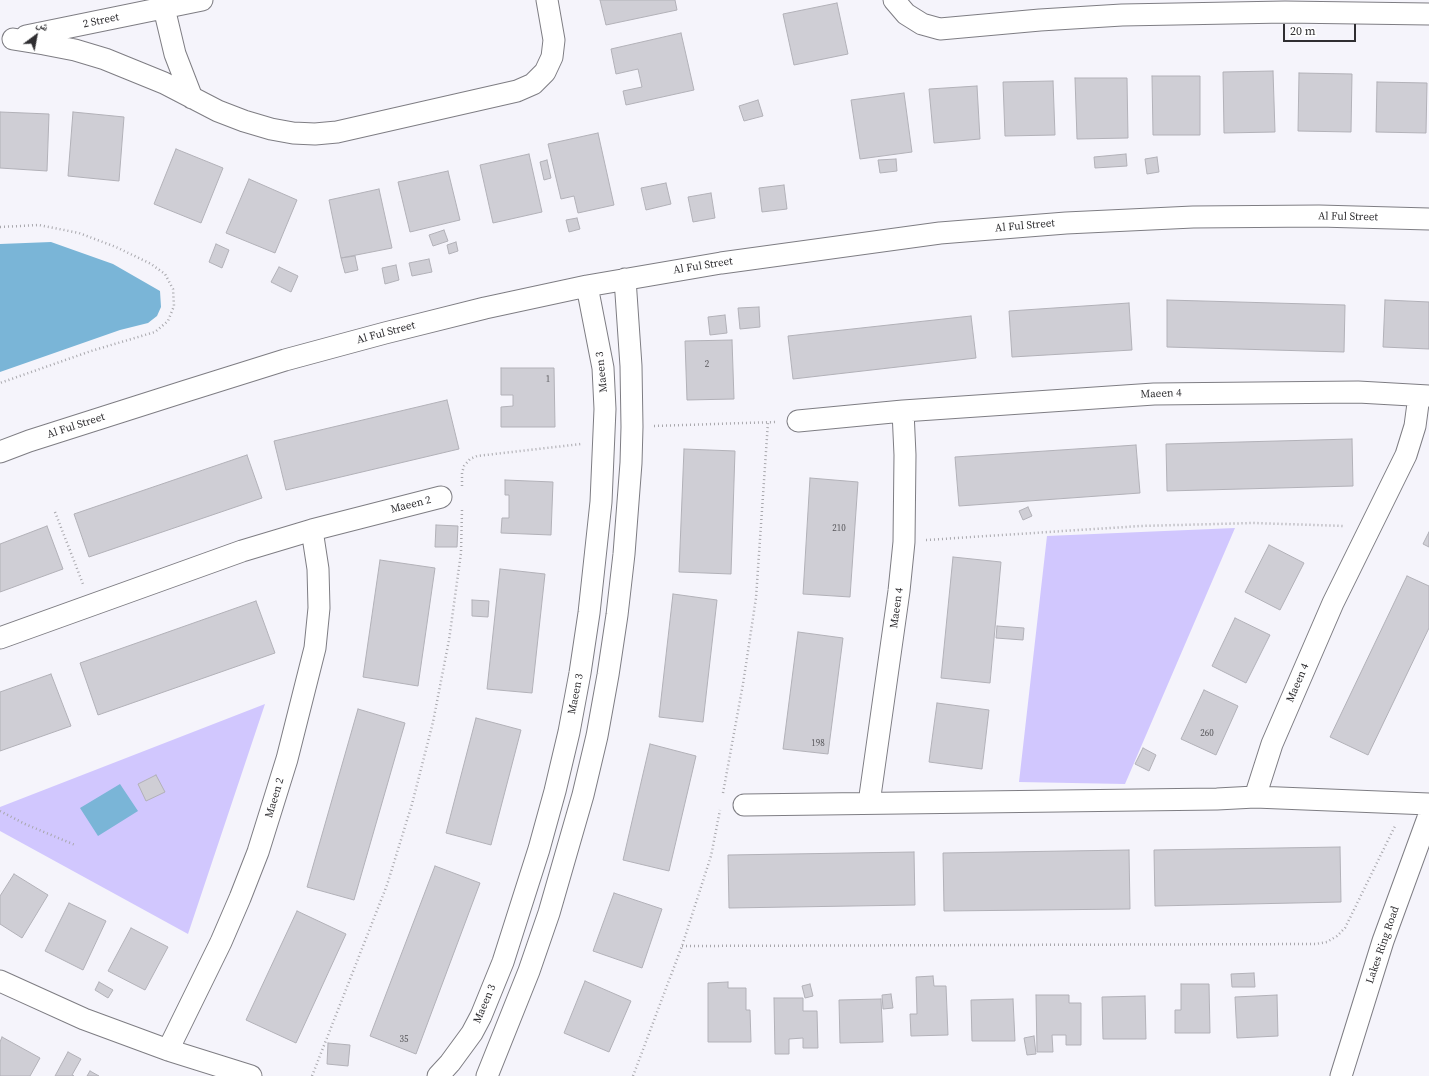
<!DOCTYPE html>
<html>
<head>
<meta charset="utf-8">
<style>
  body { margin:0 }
  #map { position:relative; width:1429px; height:1076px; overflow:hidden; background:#f5f4fb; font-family:"Source Serif 4","Noto Naskh Arabic",serif }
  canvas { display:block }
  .north { position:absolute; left:16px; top:16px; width:40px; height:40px; -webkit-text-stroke:3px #fff; paint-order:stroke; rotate:32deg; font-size:11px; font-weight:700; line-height:16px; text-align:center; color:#2f2e31 }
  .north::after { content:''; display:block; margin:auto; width:14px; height:18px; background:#2f2e31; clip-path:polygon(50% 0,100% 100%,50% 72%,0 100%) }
  .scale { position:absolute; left:1283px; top:24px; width:73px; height:18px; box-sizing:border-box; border:2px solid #2f2e31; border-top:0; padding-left:5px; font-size:12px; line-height:14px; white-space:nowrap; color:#2f2e31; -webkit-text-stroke:3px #fff; paint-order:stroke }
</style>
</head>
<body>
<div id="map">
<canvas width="1429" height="1076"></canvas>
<div class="north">ش</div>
<div class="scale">20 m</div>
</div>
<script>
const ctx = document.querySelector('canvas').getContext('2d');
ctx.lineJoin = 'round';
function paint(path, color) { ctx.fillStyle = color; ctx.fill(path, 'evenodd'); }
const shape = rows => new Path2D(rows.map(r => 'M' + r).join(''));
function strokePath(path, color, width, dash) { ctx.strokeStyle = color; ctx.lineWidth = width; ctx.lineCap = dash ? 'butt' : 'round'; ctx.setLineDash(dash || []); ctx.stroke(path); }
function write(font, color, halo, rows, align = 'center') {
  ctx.font = font + ' "Source Serif 4",serif'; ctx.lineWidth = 3; ctx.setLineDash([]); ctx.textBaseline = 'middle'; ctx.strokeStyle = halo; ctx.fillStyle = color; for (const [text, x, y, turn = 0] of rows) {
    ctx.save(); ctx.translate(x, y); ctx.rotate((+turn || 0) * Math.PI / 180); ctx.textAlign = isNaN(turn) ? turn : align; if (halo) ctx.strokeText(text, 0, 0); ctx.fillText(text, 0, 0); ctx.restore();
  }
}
const green = shape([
  [1235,528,1125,784,1019,782,1047,536],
  [265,704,188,934,0,831,0,807]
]);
const water = shape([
  [51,242,113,264,160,291,161,307,157,316,148,323,120,330,0,372,0,244],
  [120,784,138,811,98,836,80,808]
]);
const building = shape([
  [600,0,675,0,677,10,606,25,600,0],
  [837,3,848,54,794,65,783,14,837,3],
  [681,33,694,90,626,105,623,91,642,87,638,69,616,74,611,49,681,33],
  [1273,71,1275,132,1224,133,1223,72,1273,71],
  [1299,73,1352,74,1351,132,1298,131,1299,73],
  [1152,76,1200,76,1200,135,1153,135,1152,76],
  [1075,78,1127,78,1128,138,1077,139,1075,78],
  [1053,81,1055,135,1005,136,1003,82,1053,81],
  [1377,82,1427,83,1426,133,1376,132,1377,82],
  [977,86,980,139,934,143,929,89,977,86],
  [904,93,912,152,860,159,851,100,904,93],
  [758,100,763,116,744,121,739,106,758,100],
  [0,112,49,114,47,171,0,168,0,112],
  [73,112,124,117,119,181,68,176,73,112],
  [598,133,614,205,578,213,574,196,561,199,548,144,598,133],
  [176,149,223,168,201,223,154,204,176,149],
  [529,154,542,212,493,223,480,165,529,154],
  [1126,154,1127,166,1095,168,1094,157,1126,154],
  [1157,157,1159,172,1147,174,1145,159,1157,157],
  [896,159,897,171,880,173,878,160,896,159],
  [547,160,551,178,544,180,540,162,547,160],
  [448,171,460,220,410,232,398,182,448,171],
  [249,179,297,200,275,253,226,233,249,179],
  [666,183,671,204,646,210,641,188,666,183],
  [784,185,787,209,762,212,759,188,784,185],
  [379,189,392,248,341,258,329,200,379,189],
  [711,193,715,218,693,222,688,197,711,193],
  [577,218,580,229,569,232,566,220,577,218],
  [444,230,448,241,433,246,429,235,444,230],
  [456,242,458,251,449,254,447,245,456,242],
  [216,244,229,250,222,268,209,262,216,244],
  [355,256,358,270,345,273,341,258,355,256],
  [429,259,432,272,412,276,409,263,429,259],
  [396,265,399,280,385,284,382,268,396,265],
  [279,267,298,276,291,292,271,282,279,267],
  [1167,300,1345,305,1344,352,1167,347,1167,300],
  [1385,300,1429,302,1429,349,1383,347,1385,300],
  [1129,303,1132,350,1012,357,1009,311,1129,303],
  [759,307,760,327,740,329,738,308,759,307],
  [725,315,727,333,710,335,708,317,725,315],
  [971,316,976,358,793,379,788,336,971,316],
  [732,340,734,399,687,400,685,341,732,340],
  [501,368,554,368,555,427,501,427,501,407,513,406,513,395,501,395,501,368],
  [447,400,459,449,286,490,274,441,447,400],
  [1352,439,1353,486,1167,491,1166,444,1352,439],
  [1136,445,1140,493,959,506,955,457,1136,445],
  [684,449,735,451,731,574,679,572,684,449],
  [247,455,262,498,89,557,74,514,247,455],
  [810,478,858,482,850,597,803,594,810,478],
  [505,480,553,482,551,535,501,533,502,518,509,518,509,495,505,495,505,480],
  [1028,507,1032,516,1023,520,1019,511,1028,507],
  [436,525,458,526,457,547,435,547,436,525],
  [47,526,63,569,0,592,0,544,47,526],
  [1429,532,1429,547,1423,544,1429,532],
  [1269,545,1304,563,1280,610,1245,592,1269,545],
  [953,557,1001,562,990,683,941,678,953,557],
  [380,560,435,568,418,686,363,677,380,560],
  [500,569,545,574,532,693,487,689,500,569],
  [1407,576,1429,586,1429,628,1368,755,1330,737,1407,576],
  [673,594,717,600,703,722,659,717,673,594],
  [472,600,489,601,488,617,472,616,472,600],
  [256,601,275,653,98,715,80,663,256,601],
  [1235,618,1270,635,1246,683,1212,666,1235,618],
  [997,626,1024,628,1023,640,996,638,997,626],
  [798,632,843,638,828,754,783,749,798,632],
  [51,674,71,726,0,751,0,692,51,674],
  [1204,690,1238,706,1216,755,1181,739,1204,690],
  [937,703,989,710,982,769,929,762,937,703],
  [358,709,405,723,354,900,307,887,358,709],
  [476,718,521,730,491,845,446,833,476,718],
  [650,744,696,756,669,871,623,860,650,744],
  [1143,748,1156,755,1149,771,1135,764,1143,748],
  [156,775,165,792,146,801,138,784,156,775],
  [1340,847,1341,902,1155,906,1154,850,1340,847],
  [1129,850,1130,909,944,911,943,853,1129,850],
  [914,852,915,905,729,908,728,855,914,852],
  [435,866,480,883,416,1054,370,1036,435,866],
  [14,874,48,895,22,938,0,924,0,896,14,874],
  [614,893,662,909,642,968,593,951,614,893],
  [69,903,106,921,83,970,45,951,69,903],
  [297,911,346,934,296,1043,246,1020,297,911],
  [131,928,168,947,145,990,108,971,131,928],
  [1254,973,1255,987,1232,987,1231,974,1254,973],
  [933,976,934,986,946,986,948,1035,911,1036,910,1014,917,1014,916,977,933,976],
  [585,981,631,1001,609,1052,564,1033,585,981],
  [99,982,113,990,108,998,95,990,99,982],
  [728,982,728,988,746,988,746,1010,750,1010,751,1042,708,1042,708,983,728,982],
  [810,984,813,996,805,998,802,986,810,984],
  [1181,984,1209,984,1210,1033,1175,1033,1175,1010,1181,1010,1181,984],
  [891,994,893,1008,883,1009,882,995,891,994],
  [1036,995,1069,995,1069,1003,1081,1003,1081,1045,1066,1045,1066,1035,1052,1035,1053,1052,1037,1052,1036,995],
  [1277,995,1278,1036,1237,1038,1235,997,1277,995],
  [1145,996,1146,1039,1103,1039,1102,997,1145,996],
  [774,998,803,998,803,1011,817,1011,818,1048,803,1048,803,1038,789,1039,789,1054,775,1054,774,998],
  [881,999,883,1042,840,1043,839,1000,881,999],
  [1013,999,1015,1041,972,1041,971,1000,1013,999],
  [1034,1036,1036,1054,1027,1055,1024,1038,1034,1036],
  [2,1037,40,1058,30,1076,0,1076,0,1042,2,1037],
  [328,1043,350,1045,348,1066,327,1064,328,1043],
  [68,1052,81,1059,72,1075,74,1076,55,1076,68,1052],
  [90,1071,99,1076,87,1076,90,1071]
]);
const path = shape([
  [0,227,39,225,79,233,116,247,151,264,165,274,173,289,174,306,168,321,155,332,91,351,0,383],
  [654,426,775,422],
  [462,486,462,473,464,466,470,459,477,456,581,444],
  [55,512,83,584],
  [926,540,1140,526,1254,523,1345,526],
  [723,793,743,684,756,598,768,422],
  [0,811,25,824,75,845],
  [682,946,1316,944,1327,942,1337,936,1345,928,1395,826],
  [312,1076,387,885,412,804,433,722,449,640,461,553,462,509],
  [633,1076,682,946,711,856,720,810]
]);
const street = shape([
  [894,0,906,14,922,24,940,29,1040,20,1122,15,1285,12,1429,14],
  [164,8,175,54,192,98],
  [26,36,202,0],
  [13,39,44,44,75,50,105,59,164,83,218,111,244,121,271,129,293,133,315,134,337,132,517,91,533,84,545,72,552,57,554,40,547,0],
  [798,421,903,411,1154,394,1358,392,1429,396],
  [0,452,29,441,186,391,285,360,385,333,485,308,587,286,721,263,940,233,1066,223,1193,217,1319,216,1429,219],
  [0,638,242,551,312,530,441,497],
  [1255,797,1272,744,1333,603,1406,455,1415,426,1419,396],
  [869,803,899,591,904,542,905,455,903,411],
  [744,805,1217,799,1255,797,1429,804],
  [0,981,84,1019,168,1050,251,1076],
  [168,1050,221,942,240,898,258,852,287,759,315,648,319,608,318,569,312,530],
  [438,1076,450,1063,472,1033,481,1016,503,962,539,849,555,791,569,732,580,673,589,613,601,502,605,409,603,368,587,286],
  [487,1076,529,971,549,913,583,795,597,736,608,675,617,615,624,554,631,463,632,427,631,366,625,279],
  [1341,1076,1383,941,1429,815]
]);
const numberNames = [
  ["2",707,365],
  ["1",548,380],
  ["210",839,529],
  ["260",1207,734],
  ["198",818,744],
  ["35",404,1040]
];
const streetNames = [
  ["2 Street",101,21,-12],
  ["Al Ful Street",1348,217,1],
  ["Al Ful Street",1025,226,-5],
  ["Al Ful Street",703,266,-9],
  ["Al Ful Street",386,333,-15],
  ["Maeen 3",602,372,-96],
  ["Maeen 4",1161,394,-2],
  ["Al Ful Street",76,426,-18],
  ["Maeen 2",411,505,-14],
  ["Maeen 4",897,608,-82],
  ["Maeen 4",1298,683,-67],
  ["Maeen 3",576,694,-79],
  ["Maeen 2",275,798,-73],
  ["Lakes Ring Road",1383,945,-71],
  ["Maeen 3",485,1004,-67]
];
paint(green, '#d1c7fe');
paint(water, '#7ab5d7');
paint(building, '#cfced5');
strokePath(building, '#b2b1b8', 1);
strokePath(street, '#7e7d83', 23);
strokePath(path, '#a8a7ac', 2.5, [1, 3]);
strokePath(street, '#fff', 21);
write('9px', '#57565a', null, numberNames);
write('11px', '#2f2e31', '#fff', streetNames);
</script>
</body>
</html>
